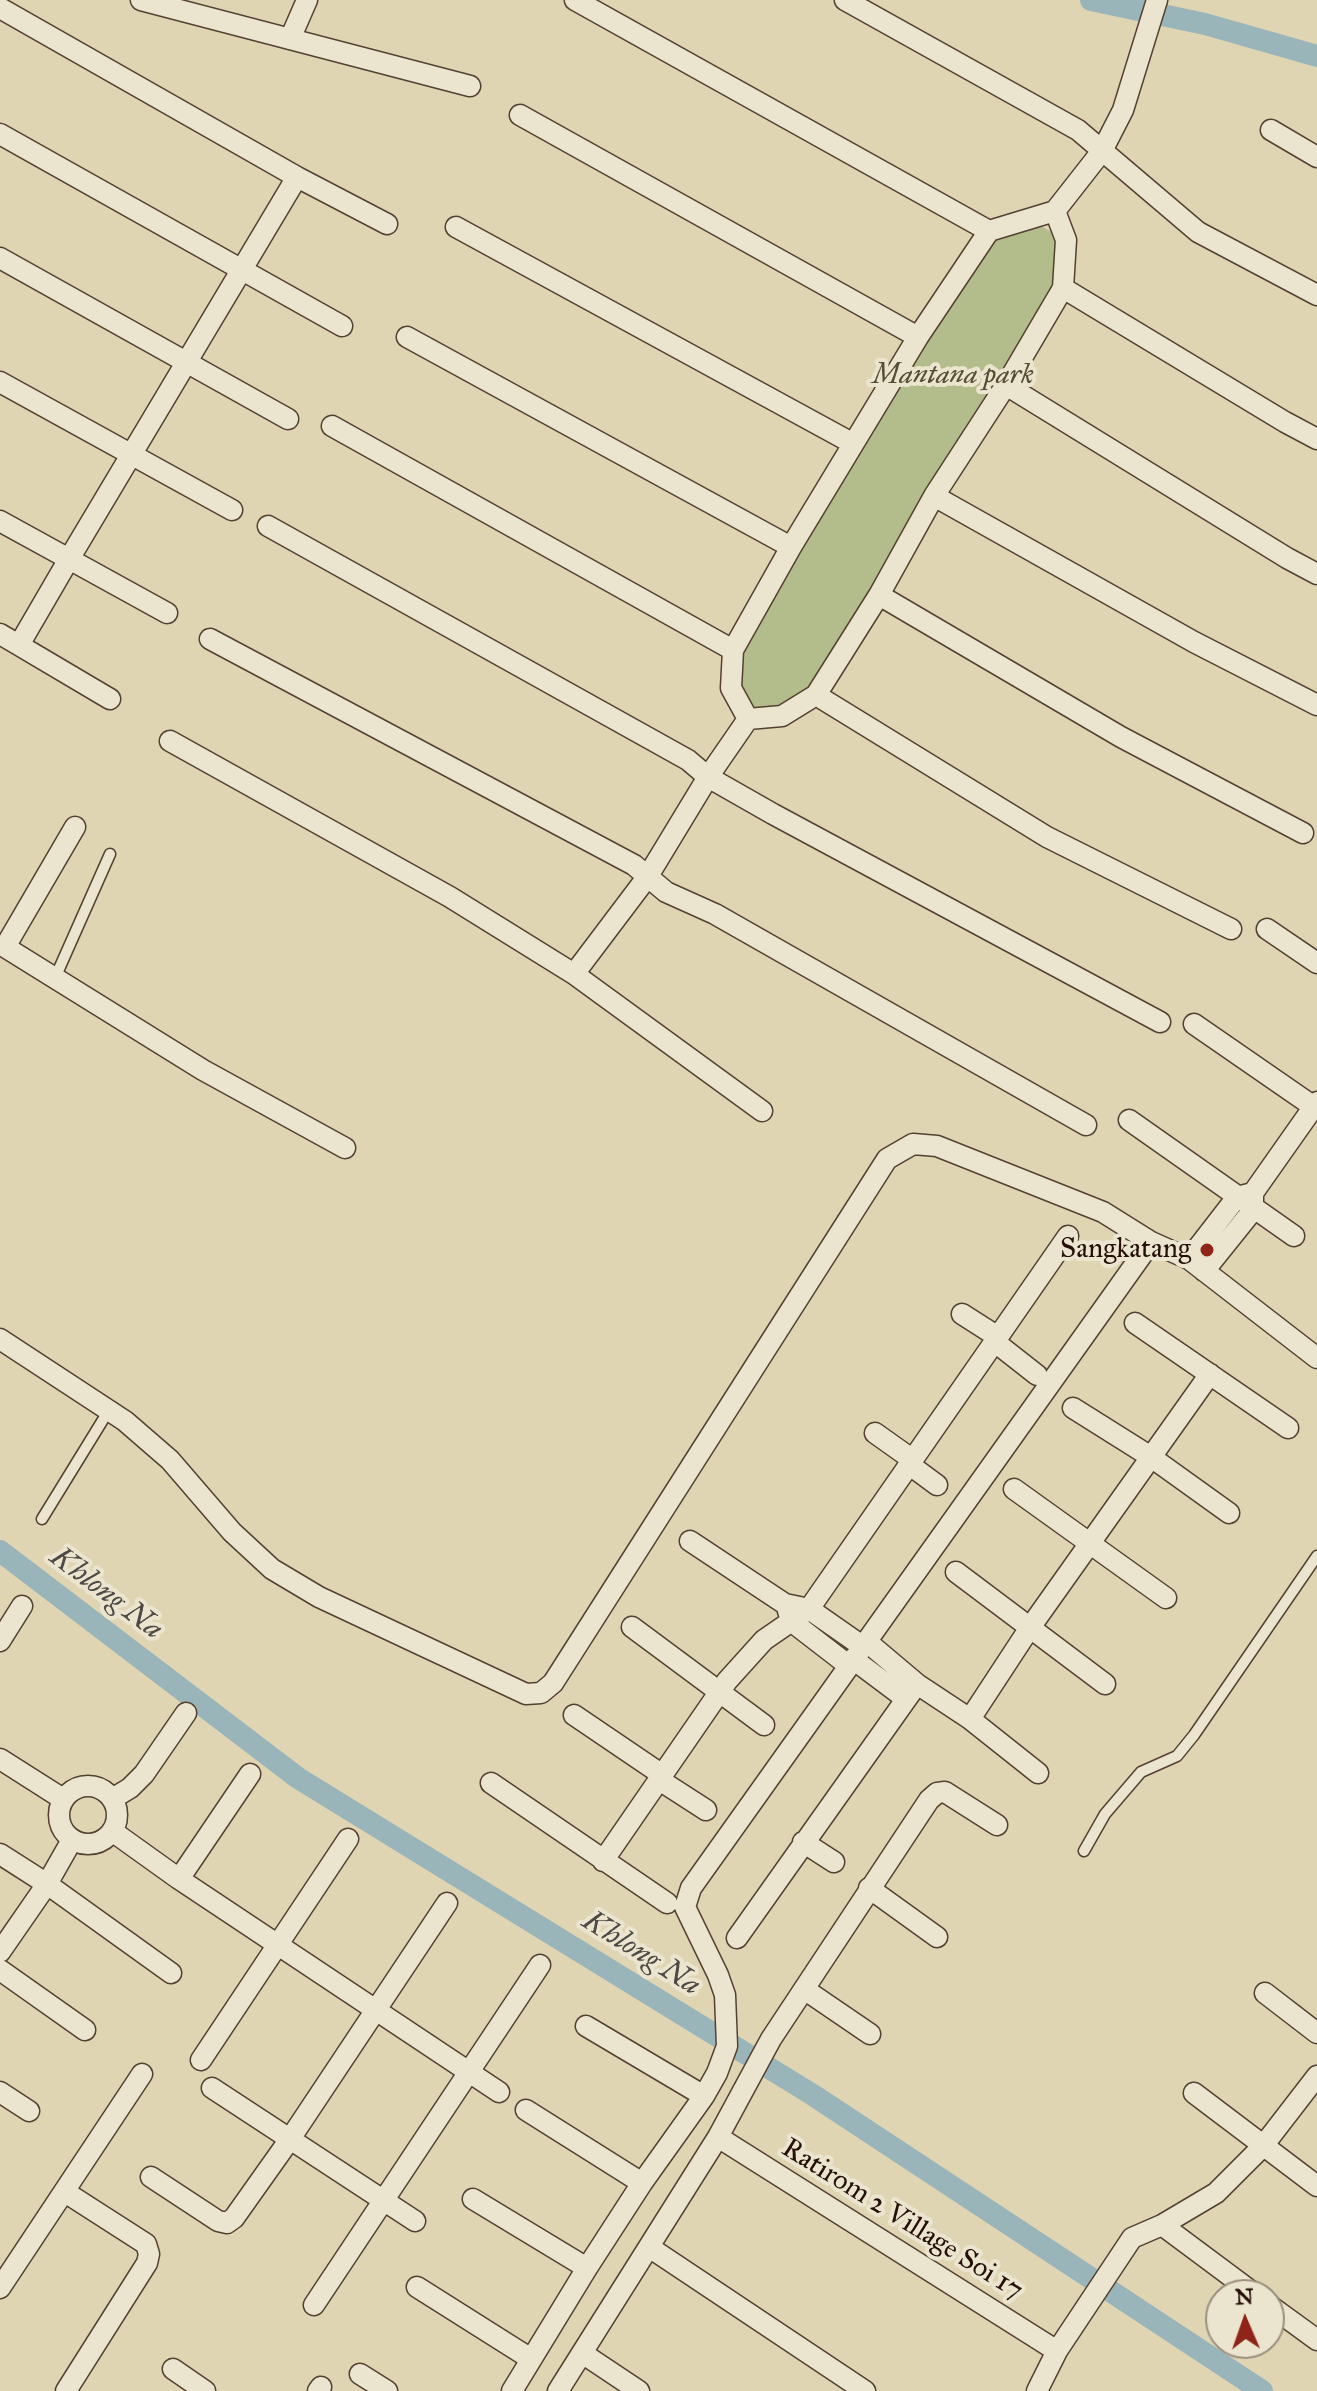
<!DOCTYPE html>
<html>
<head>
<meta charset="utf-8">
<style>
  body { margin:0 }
  #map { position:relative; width:1317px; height:2391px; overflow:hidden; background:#e0d5b3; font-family:"IM FELL Great Primer",serif }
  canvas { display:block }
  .north { position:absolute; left:1205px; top:2279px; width:80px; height:80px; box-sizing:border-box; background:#ebe4ce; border:2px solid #9b8f7e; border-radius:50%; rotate:358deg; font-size:22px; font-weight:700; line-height:32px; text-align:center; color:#241007 }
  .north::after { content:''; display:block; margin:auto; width:28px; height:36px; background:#8f2418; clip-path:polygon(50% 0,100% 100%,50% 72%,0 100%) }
</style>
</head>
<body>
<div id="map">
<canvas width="1317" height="2391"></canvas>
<div class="north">N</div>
</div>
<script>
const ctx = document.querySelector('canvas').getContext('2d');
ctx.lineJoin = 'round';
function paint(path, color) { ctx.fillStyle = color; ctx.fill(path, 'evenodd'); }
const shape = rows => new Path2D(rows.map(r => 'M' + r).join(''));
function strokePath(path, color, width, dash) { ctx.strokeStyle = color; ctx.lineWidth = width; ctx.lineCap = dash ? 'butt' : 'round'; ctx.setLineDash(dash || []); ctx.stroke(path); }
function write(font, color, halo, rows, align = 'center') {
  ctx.font = font + ' "IM FELL Great Primer",serif'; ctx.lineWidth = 8; ctx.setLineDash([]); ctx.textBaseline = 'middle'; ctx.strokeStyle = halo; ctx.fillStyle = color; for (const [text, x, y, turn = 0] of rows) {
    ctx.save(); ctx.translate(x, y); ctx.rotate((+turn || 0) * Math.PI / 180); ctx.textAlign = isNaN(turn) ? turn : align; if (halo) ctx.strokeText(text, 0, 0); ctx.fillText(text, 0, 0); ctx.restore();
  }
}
const green = shape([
  [1028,219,1066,240,1063,288,811,693,782,716,745,710,733,650,989,231]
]);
const canal = shape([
  [1091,0,1205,24,1317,56],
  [0,1551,298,1778,813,2095,1262,2391]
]);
const service = shape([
  [55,978,110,854],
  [42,1519,109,1410],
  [1084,1851,1105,1814,1141,1772,1177,1756,1194,1735,1317,1556]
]);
const minor = shape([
  [141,0,470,86],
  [575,0,989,231],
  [845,0,1078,130,1198,232,1317,295],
  [0,8,297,177,69,559,0,521],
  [290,39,307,0],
  [520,115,918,337],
  [1271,130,1317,157],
  [0,134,342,326],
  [297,177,387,224],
  [456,227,852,443],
  [0,258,288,419],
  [1063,288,1285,422,1317,439],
  [407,337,791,547],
  [0,382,232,510],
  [1006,385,1287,558,1317,574],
  [332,426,733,650],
  [934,496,1194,642,1317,705],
  [268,526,688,760,708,777,773,814,1160,1022],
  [879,595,1121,737,1303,833],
  [0,634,110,699],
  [210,639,634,865,666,892,715,914,1086,1125],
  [19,645,69,559,167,613],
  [816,695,1047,837,1231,929],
  [748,719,731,688,733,650,791,547,918,337,989,231,1055,211,1102,151,1123,110,1157,0],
  [748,719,782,716,816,695,879,595,934,496,1006,385,1063,288,1066,240,1055,211],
  [170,741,450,897,574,974,762,1111],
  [75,827,5,947,203,1070,345,1148],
  [1267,929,1317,963],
  [574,974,648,876,708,777,748,719],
  [1194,1024,1317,1109],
  [1129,1120,1294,1236],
  [1189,1259,1237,1197,1249,1194],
  [1204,1271,1253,1210,1253,1193,1317,1102],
  [962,1314,998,1337],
  [1135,1323,1288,1428],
  [0,1339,125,1421,170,1460,232,1532,272,1569,319,1597,526,1694,541,1693,553,1683,887,1159,913,1144,937,1146,1103,1212,1151,1242,1189,1259,1317,1358],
  [995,1342,1037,1375],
  [1073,1408,1151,1457,1229,1513],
  [875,1433,913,1460],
  [910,1465,937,1485],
  [1014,1489,1166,1598],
  [690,1541,785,1604,809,1609,862,1646],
  [956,1572,1105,1684],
  [788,1611,791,1621,848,1665],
  [632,1627,764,1725],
  [0,1641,22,1606],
  [866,1641,917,1684],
  [853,1659,905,1698],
  [574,1715,661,1774],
  [970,1719,1038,1773],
  [0,1759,63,1799],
  [658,1779,706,1810],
  [491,1783,667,1903],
  '59 1815a29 29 0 1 1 58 0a29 29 0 1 1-58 0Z',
  [112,1799,130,1788,144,1774,186,1713],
  [112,1831,179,1879,499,2092],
  [803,1842,834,1862],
  [0,1854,47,1884,171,1973],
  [603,1861,727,1681,764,1640,809,1609,1068,1236],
  [179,1879,250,1774],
  [869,1888,937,1937],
  [737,1938,917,1684,970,1719,1029,1629,1210,1374],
  [0,1952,47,1884,72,1840],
  [0,1970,85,2030],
  [804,1989,870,2034],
  [1265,1993,1317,2033],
  [586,2026,704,2096],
  [201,2060,348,1839],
  [212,2088,415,2221],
  [0,2092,29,2111],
  [1194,2093,1317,2186],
  [526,2110,642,2183],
  [718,2137,1057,2351],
  [151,2177,218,2221,227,2223,234,2218,290,2139,447,1903],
  [65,2192,146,2244,149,2254,147,2263,66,2391],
  [473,2199,587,2268],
  [1162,2225,1256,2295],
  [649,2247,865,2391],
  [417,2287,531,2359],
  [0,2288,142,2074],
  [314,2305,540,1965],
  [1269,2305,1317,2340],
  [582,2353,639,2391],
  [173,2369,205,2391],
  [360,2374,387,2391],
  [318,2391,321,2387],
  [512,2391,587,2268,642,2183,704,2096,717,2073,727,2046,725,1995,718,1975,685,1907,691,1888,1151,1242],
  [558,2391,718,2137,771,2039,929,1800,937,1793,945,1792,997,1825],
  [1037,2391,1057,2351,1132,2238,1162,2225,1216,2193,1263,2146,1317,2076]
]);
const markers = [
  [1207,1250,8,"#8f2418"]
];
const parkNames = [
  ["Mantana park",953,376]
];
const poiNames = [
  ["Sangkatang",1191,1250]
];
const streetNames = [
  ["Ratirom 2 Village Soi 17",902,2220,32]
];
const waterNames = [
  ["Khlong Na",106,1594,37],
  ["Khlong Na",641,1954,32]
];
paint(green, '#b3bd8b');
strokePath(canal, '#9ab5b9', 22);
strokePath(service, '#534132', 13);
strokePath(minor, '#534132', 23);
strokePath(service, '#ebe4ce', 10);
strokePath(minor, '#ebe4ce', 20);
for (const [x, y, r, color] of markers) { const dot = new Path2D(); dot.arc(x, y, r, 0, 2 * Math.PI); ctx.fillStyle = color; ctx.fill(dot); strokePath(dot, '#ebe4ce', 3); }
write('italic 28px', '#564d35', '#ebe4ce', parkNames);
write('28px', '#241007', '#ebe4ce', poiNames, 'right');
write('28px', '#241007', '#ebe4ce', streetNames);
write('italic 30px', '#4d4a45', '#ebe4ce', waterNames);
</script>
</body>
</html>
